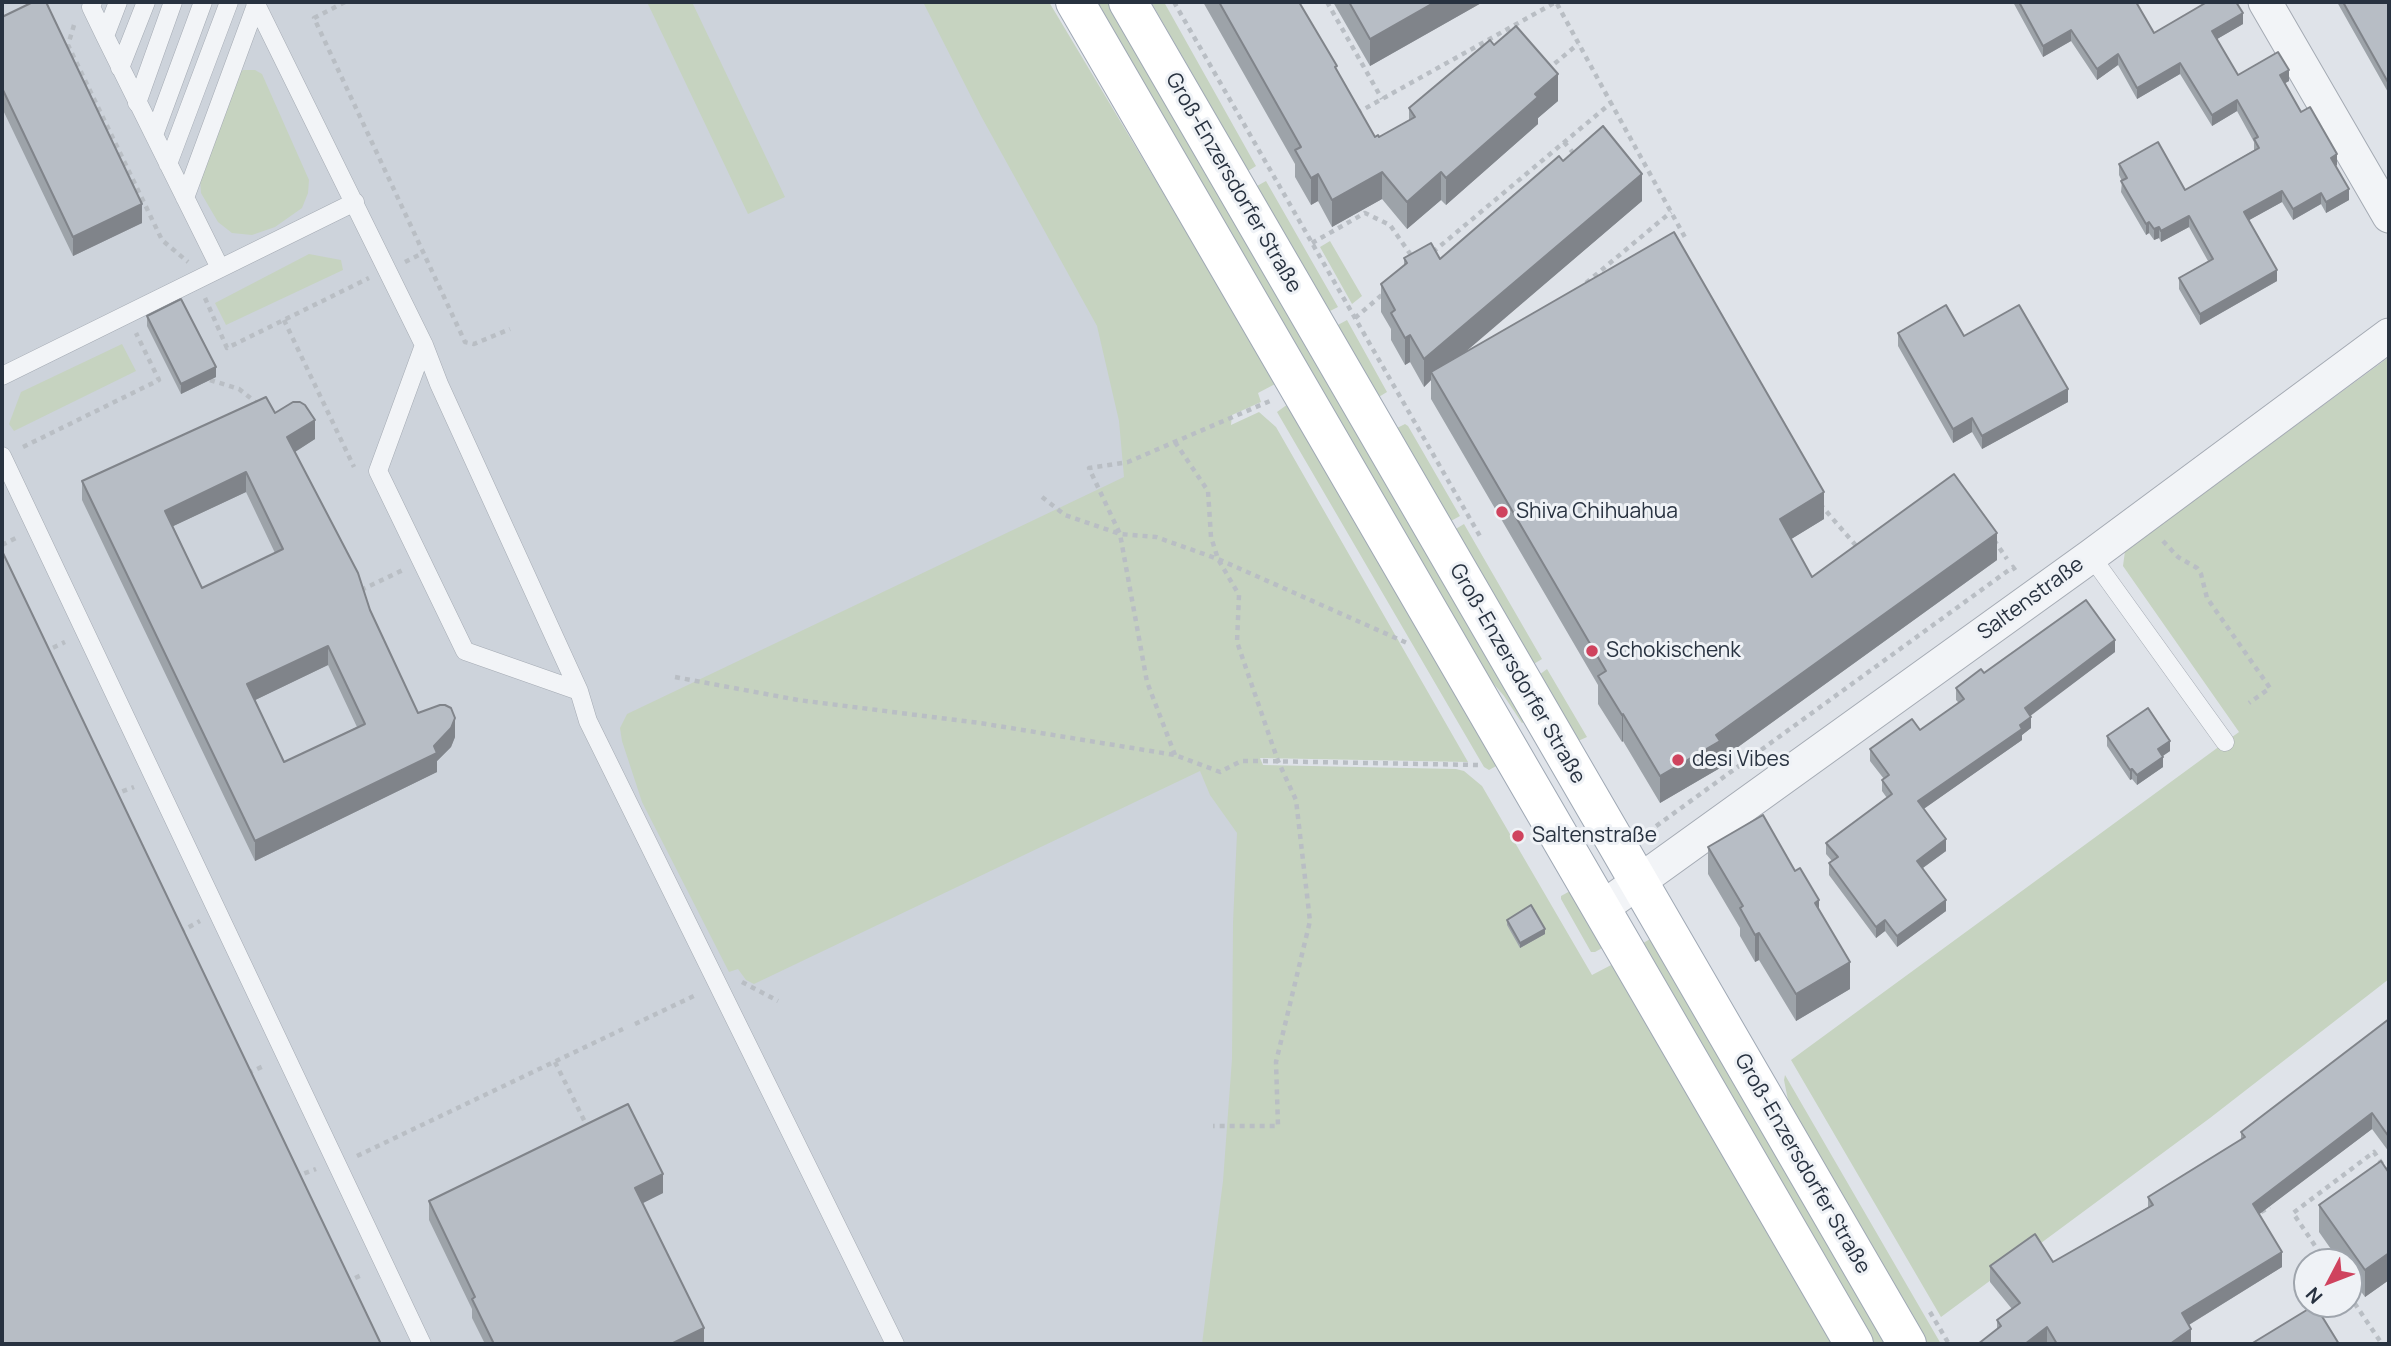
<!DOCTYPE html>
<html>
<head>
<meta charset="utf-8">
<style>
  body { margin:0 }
  #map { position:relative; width:2391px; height:1346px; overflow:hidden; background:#dfe3e9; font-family:Manrope,sans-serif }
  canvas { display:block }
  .frame { position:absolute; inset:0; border:4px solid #283240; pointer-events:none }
  .north { position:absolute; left:2293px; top:1248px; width:70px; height:70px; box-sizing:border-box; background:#eff2f6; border:2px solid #9fa5ad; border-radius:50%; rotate:228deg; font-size:19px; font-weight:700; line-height:28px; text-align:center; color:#283240 }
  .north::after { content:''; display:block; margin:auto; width:24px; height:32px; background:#cf435e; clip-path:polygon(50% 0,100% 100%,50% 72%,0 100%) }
</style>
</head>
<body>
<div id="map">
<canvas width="2391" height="1346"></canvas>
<div class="frame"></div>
<div class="north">N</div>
</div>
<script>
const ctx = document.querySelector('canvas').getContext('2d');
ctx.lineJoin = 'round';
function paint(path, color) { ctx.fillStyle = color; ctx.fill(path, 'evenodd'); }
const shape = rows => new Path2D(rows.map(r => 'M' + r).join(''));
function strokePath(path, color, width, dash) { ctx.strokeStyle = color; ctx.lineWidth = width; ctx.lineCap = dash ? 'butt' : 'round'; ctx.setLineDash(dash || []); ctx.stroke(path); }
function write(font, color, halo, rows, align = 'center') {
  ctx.font = font + ' Manrope,sans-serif'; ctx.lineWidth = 6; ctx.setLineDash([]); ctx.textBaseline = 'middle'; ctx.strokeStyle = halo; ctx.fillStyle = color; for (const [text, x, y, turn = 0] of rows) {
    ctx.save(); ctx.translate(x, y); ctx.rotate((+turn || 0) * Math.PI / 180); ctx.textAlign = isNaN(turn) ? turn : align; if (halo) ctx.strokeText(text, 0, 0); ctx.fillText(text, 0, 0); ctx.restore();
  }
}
const built = shape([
  [2,2,952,2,1182,403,1250,738,1223,1344,2,1344]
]);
const green = shape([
  [647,2,692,2,785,197,748,214],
  [923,2,1049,2,1277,383,1258,393,1261,402,1232,415,1231,425,1259,412,1276,427,1468,762,1260,758,1263,765,1456,769,1464,771,1482,786,1592,975,1615,963,1836,1344,1202,1344,1223,1181,1232,1059,1233,923,1237,833,1210,795,1200,771,754,984,746,980,738,969,729,972,642,802,622,741,620,728,627,714,1124,477,1119,421,1097,326,981,116],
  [1095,2,1114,2,1528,720,1522,723,1504,696,1481,669],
  [1151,2,1164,2,1256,166,1248,171],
  [243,70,255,70,262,74,309,180,308,193,302,208,275,227,252,235,232,233,218,222,201,193,200,178,236,76],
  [1266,181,1338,307,1328,312,1257,186],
  [1330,241,1362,296,1352,304,1320,247],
  [309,254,341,260,343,270,226,325,215,303],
  [1347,320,1387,392,1377,398,1336,326],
  [122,344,136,371,14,431,9,424,21,392],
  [2389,357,2389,979,2210,1118,1941,1317,1791,1060,2239,732,2123,566,2125,551],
  [1288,404,1498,765,1489,770,1484,767,1277,412],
  [1405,424,1408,426,1460,516,1449,522,1395,429],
  [1464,524,1542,659,1532,665,1454,530],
  [1547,669,1587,737,1578,741,1539,675],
  [1572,890,1604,947,1595,952,1591,952,1561,899,1561,896],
  [1655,936,1893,1344,1872,1344,1640,945],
  [1785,1075,1941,1344,1928,1344,1789,1105,1784,1080]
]);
const path = shape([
  [345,2,314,18,465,342,474,344,510,329],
  [1174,2,1481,538],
  [1327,2,1382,99],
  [74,25,68,45,162,240,188,262],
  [1547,70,1578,44],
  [1357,113,1556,2,1611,103],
  [1564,142,1575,155],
  [1312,243,1365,213,1390,225,1413,258],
  [1433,252,1611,103,1687,241],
  [405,262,423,253],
  [1586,283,1671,212],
  [205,298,227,348,369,278],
  [1355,318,1384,293],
  [284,320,354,467],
  [210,380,239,389,258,404],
  [1175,442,1208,491,1211,537,1218,559,1239,595,1237,642,1278,761,1296,800,1310,921,1276,1062,1278,1126,1213,1126],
  [23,447,159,380,136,333],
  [1042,497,1065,515,1120,534,1156,537,1218,559,1407,643],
  [1820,504,1858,548],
  [1994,540,2007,559],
  [2163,541,2178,557,2197,568,2201,574,2207,598,2270,688,2249,703],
  [2,545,18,537],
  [361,590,403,570],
  [44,652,65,642],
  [675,677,798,700,980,723,1175,755,1220,772,1241,761,1259,761,1478,765],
  [1175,755,1147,682,1120,534,1089,468,1128,462,1270,401],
  [113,795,134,787],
  [1648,832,2013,567,2018,574],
  [180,932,200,921],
  [742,982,778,1001],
  [635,1024,698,994],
  [555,1062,589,1130],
  [248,1073,266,1065],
  [357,1156,623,1029],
  [295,1177,316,1169],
  [2261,1212,2270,1207],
  [2326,1262,2293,1213,2374,1152,2389,1174],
  [346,1282,364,1274],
  [2349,1295,2382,1344],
  [1930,1312,1949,1344]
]);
const lane = shape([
  [93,2,91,7,105,36,220,268],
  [255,2,424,345,439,384,579,691,588,721,895,1344],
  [105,36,118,2],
  [120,68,146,2],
  [137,103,173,2],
  [154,135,203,2],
  [168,164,229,2],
  [185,198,256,5],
  [424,345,378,471,465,651,579,691],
  [2,376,355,202],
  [2,456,422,1344],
  [2091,556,2225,742]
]);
const street = shape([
  [2265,2,2389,216],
  [1602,908,2091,556,2389,335]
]);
const primary = shape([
  [1075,2,1854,1344],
  [1128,2,1907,1344]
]);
const wall = shape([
  [1203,2,1299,2,1337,71,1375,137,1379,137,1409,120,1409,108,1494,45,1558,101,1538,118,1538,124,1446,205,1441,200,1407,229,1382,199,1332,227,1318,201,1311,205,1295,177,1295,164],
  [1333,2,1483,2,1370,66],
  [2013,2,2136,2,2154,33,2243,24,2217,39,2238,75,2289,81,2285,83,2301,112,2337,165,2336,166,2349,200,2326,213,2321,204,2293,220,2282,202,2249,220,2277,281,2200,325,2179,289,2179,278,2208,261,2189,227,2161,242,2159,238,2154,240,2149,233,2146,235,2121,192,2122,181,2119,175,2119,164,2185,190,2254,150,2254,142,2237,111,2212,126,2180,74,2137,99,2118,65,2097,80,2071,41,2043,57],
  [2337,2,2389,2,2389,94],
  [2,17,142,223,73,256,2,108],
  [1563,161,1642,201,1463,353,1824,519,1791,539,1812,577,1997,560,1720,760,1720,768,1660,803,1623,741,1622,742,1598,704,1598,685,1431,399,1431,380,1424,387,1410,362,1405,365,1391,340,1391,329,1381,312,1381,284,1404,266,1404,258,1440,259],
  [147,316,216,377,181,394,147,326],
  [1898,333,1964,336,2068,402,1982,449,1972,432,1953,443,1898,346],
  [275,413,315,439,295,452,370,610,418,713,455,737,451,747,437,761,437,772,255,861,82,500,82,481],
  [246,492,275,553,202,588,173,526],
  [328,665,357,727,284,762,255,700],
  [2115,652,2030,715,2031,728,2022,735,2022,740,1923,809,1946,851,1923,868,1946,911,1897,947,1885,931,1876,938,1829,875,1829,863,1832,861,1826,854,1826,843,1887,798,1882,791,1882,780,1884,779,1870,761,1870,749,1920,730,1959,703,1956,700,1956,688,1984,673],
  [2107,736,2170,751,2163,756,2163,767,2137,785,2132,779,2130,780,2107,746],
  [1708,847,1819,910,1850,989,1796,1021,1759,960,1755,962,1740,936,1740,928,1708,874],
  [1507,920,1545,934,1520,948,1507,925],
  [2389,1019,2389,1152,2372,1129,2259,1214,2282,1267,2189,1325,2191,1344,2048,1344,2047,1343,2044,1344,1978,1344,1997,1329,1997,1320,2012,1309,1990,1282,1990,1266,2053,1262,2148,1207,2148,1197,2241,1140,2241,1132],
  [2389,1173,2389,1280,2365,1297,2349,1275,2349,1262,2340,1262,2319,1232,2319,1205],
  [663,1193,643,1203,704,1344,485,1344,472,1318,472,1309,429,1220,429,1201]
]);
const shadedWall = shape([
  [1435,2,1483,2,1370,66,1370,39],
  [2243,13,2243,24,2212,42,2212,31],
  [2071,30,2071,41,2043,57,2043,46],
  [2118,54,2118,65,2097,80,2097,69],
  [2180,63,2180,74,2137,99,2137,88],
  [2289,70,2289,81,2280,86,2280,75],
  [1558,74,1558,101,1538,118,1538,124,1446,205,1446,178,1535,94],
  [2237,100,2237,111,2212,126,2212,115],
  [2337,154,2337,165,2331,169,2331,158],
  [1382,172,1382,199,1332,227,1332,200],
  [1441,172,1441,200,1407,229,1407,202],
  [1318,174,1318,201,1311,205,1311,178],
  [1642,174,1642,201,1435,378,1431,372,1431,380,1424,387,1424,359],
  [2349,189,2349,200,2326,213,2326,202],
  [2282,191,2282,202,2244,223,2244,212],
  [2321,193,2321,204,2293,220,2293,209],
  [142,204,142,223,73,256,73,237],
  [2189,216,2189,227,2161,242,2161,231],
  [2149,222,2149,233,2146,235,2146,224],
  [2159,227,2159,238,2154,240,2154,229],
  [2277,270,2277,281,2200,325,2200,314],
  [1410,335,1410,362,1405,365,1405,338],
  [216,367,216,377,181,394,181,384],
  [2068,389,2068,402,1982,449,1982,436],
  [1972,418,1972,432,1953,443,1953,429],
  [315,420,315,439,287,457,287,437],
  [246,472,246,492,165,530,165,511],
  [1824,492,1824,519,1780,546,1780,519],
  [1997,533,1997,560,1720,760,1720,768,1660,803,1660,776],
  [2115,640,2115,652,2025,720,2025,708],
  [328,646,328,665,247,704,247,684],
  [1623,714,1623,741,1622,742,1622,715],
  [2031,717,2031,728,2022,735,2022,740,1918,813,1918,801],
  [455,718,455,737,451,747,437,761,437,772,255,861,255,841,434,746],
  [2170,741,2170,751,2158,759,2158,749],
  [2163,757,2163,767,2137,785,2137,775],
  [2132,769,2132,779,2130,780,2130,770],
  [1946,839,1946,851,1917,872,1917,861],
  [1819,900,1819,927,1815,903],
  [1946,900,1946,911,1897,947,1897,936],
  [1885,920,1885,931,1876,938,1876,927],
  [1545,929,1545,934,1520,948,1520,943],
  [1759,933,1759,960,1755,962,1755,935],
  [1850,962,1850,989,1796,1021,1796,994],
  [2372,1113,2372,1129,2253,1219,2253,1204],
  [663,1174,663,1193,635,1207,635,1188],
  [2282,1252,2282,1267,2182,1329,2182,1313],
  [2389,1253,2389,1280,2365,1297,2365,1270],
  [2047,1327,2047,1343,2044,1344,2025,1344],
  [704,1328,704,1344,671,1344],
  [2191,1329,2191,1344,2170,1344]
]);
const building = shape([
  [33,2,46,2,142,204,73,237,2,88,2,17,33,2],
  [1219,2,1299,2,1337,66,1335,67,1375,137,1378,135,1379,137,1415,117,1409,108,1490,40,1494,45,1516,26,1558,74,1535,94,1538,97,1446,178,1441,172,1407,202,1382,172,1332,200,1318,174,1311,178,1295,150,1301,147,1219,2],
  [1349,2,1435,2,1370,39,1349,2],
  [2019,2,2136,2,2154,33,2207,2,2236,2,2243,13,2212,31,2238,75,2278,52,2289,70,2280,75,2301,112,2310,107,2337,154,2331,158,2349,189,2326,202,2321,193,2293,209,2282,191,2244,212,2277,270,2200,314,2179,278,2213,259,2189,216,2161,231,2159,227,2154,229,2149,222,2146,224,2121,181,2127,178,2119,164,2158,142,2185,190,2259,148,2254,139,2258,137,2237,100,2212,115,2180,63,2137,88,2118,54,2097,69,2071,30,2043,46,2019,2],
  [2343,2,2389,2,2389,84,2343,2],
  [1603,126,1642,174,1424,359,1410,335,1405,338,1391,313,1395,310,1381,284,1407,263,1404,258,1431,243,1440,259,1559,156,1563,161,1603,126],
  [1674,232,1824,492,1780,519,1812,577,1954,474,1997,533,1716,735,1720,741,1660,776,1623,714,1622,715,1598,676,1606,671,1431,372,1674,232],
  [181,299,216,367,181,384,147,316,181,299],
  [1946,305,1964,336,2019,305,2068,389,1982,436,1972,418,1953,429,1898,333,1946,305],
  [266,397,275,413,293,402,300,402,305,405,315,420,287,437,358,573,370,610,418,713,440,705,445,705,451,708,455,718,451,728,434,746,437,753,255,841,82,481,266,397],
  [246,472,283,549,202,588,165,511,246,472],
  [328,646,365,724,284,762,247,684,328,646],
  [2,551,381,1344,2,1344,2,551],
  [2086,600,2115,640,2025,708,2031,717,2020,725,2022,729,1918,801,1946,839,1917,861,1946,900,1897,936,1885,920,1876,927,1829,863,1838,857,1826,843,1892,794,1882,780,1889,775,1870,749,1912,719,1920,730,1964,699,1956,688,1981,669,1984,673,2086,600],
  [2148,708,2170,741,2158,749,2163,757,2137,775,2132,769,2130,770,2107,736,2148,708],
  [1763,815,1795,871,1800,868,1819,900,1815,903,1850,962,1796,994,1759,933,1755,935,1740,908,1743,906,1708,847,1763,815],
  [1531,905,1545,929,1520,943,1507,920,1531,905],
  [2389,1019,2389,1137,2372,1113,2253,1204,2282,1252,2182,1313,2191,1329,2170,1344,2057,1344,2047,1327,2025,1344,1978,1344,2001,1326,1997,1320,2020,1303,1990,1266,2035,1234,2053,1262,2153,1205,2148,1197,2245,1137,2241,1132,2389,1019],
  [628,1104,663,1174,635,1188,704,1328,671,1344,494,1344,472,1299,475,1297,429,1201,628,1104],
  [2381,1161,2389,1173,2389,1253,2365,1270,2319,1205,2381,1161],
  [2315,1305,2339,1344,2251,1344,2315,1305]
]);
const markers = [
  [1502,512,7,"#cf435e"],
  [1592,651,7,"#cf435e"],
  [1678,760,7,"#cf435e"],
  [1518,836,7,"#cf435e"]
];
const streetNames = [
  ["Groß-Enzersdorfer Straße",1233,183,60],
  ["Saltenstraße",2031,599,-36],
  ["Groß-Enzersdorfer Straße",1517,674,60],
  ["Groß-Enzersdorfer Straße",1802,1164,60]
];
const poiNames = [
  ["Shiva Chihuahua",1516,512],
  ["Schokischenk",1606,651],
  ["desi Vibes",1692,760],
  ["Saltenstraße",1532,836]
];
paint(built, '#cdd3db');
paint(green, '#c6d3c0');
strokePath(lane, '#a4aab3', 19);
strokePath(street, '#a4aab3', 35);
strokePath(primary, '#9fa8b4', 40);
strokePath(path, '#b9bec4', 4.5, [5, 5]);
strokePath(lane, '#f2f4f7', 18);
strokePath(street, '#f2f4f7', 33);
strokePath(primary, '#fff', 38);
paint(wall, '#9da3a9');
paint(shadedWall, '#80848a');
paint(building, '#b7bdc5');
strokePath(building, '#80848a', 2);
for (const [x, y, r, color] of markers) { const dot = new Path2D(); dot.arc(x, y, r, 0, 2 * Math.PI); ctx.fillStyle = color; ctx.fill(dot); strokePath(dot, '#eff2f6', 2.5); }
write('21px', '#283240', '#eff2f6', streetNames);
write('21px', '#283240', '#eff2f6', poiNames, 'left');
</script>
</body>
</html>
